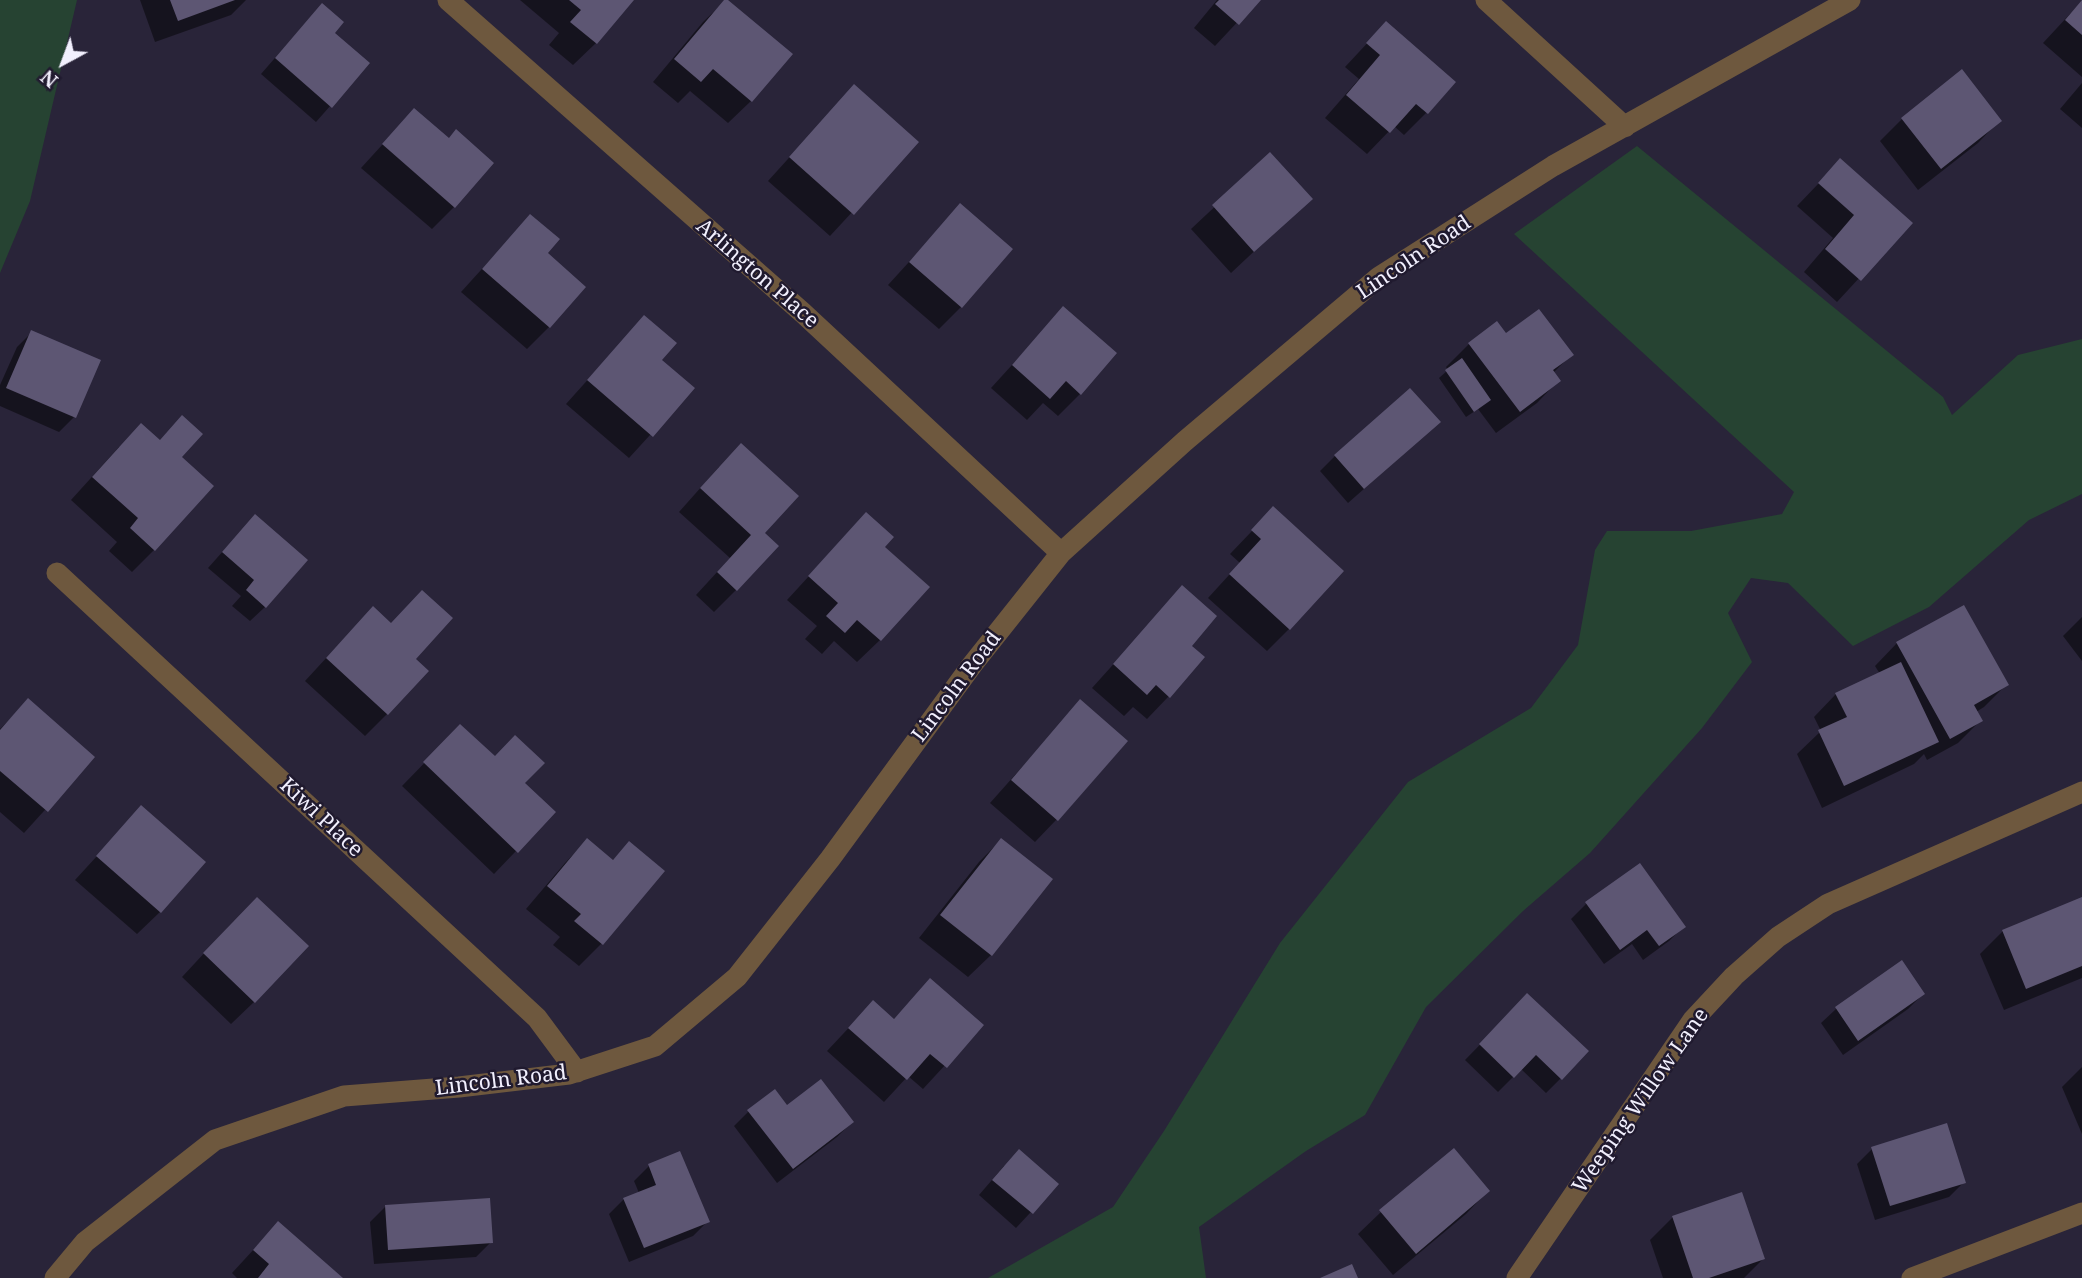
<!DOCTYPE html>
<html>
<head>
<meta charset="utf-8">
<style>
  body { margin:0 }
  #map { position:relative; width:2082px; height:1278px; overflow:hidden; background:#292439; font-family:"Noto Serif",serif }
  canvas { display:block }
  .north { position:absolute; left:28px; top:28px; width:70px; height:70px; -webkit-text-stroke:5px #201a2f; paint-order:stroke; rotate:221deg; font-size:19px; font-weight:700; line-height:28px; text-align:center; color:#f1effd }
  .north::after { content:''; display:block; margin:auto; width:24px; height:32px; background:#f1effd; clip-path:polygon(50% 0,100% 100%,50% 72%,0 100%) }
</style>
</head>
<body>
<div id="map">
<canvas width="2082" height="1278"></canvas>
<div class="north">N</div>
</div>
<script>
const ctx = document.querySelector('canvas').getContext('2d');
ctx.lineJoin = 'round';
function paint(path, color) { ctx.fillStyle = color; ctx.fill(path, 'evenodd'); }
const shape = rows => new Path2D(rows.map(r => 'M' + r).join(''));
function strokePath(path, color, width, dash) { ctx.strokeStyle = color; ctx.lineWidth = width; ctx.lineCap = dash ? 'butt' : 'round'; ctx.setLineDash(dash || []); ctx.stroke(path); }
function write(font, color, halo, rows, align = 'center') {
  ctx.font = font + ' "Noto Serif",serif'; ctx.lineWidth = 5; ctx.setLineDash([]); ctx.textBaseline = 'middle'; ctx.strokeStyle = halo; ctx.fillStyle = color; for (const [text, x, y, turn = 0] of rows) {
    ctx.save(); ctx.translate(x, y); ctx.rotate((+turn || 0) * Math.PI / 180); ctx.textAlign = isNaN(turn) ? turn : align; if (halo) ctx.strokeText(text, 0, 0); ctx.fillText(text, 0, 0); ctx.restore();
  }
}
const green = shape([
  [0,0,77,0,30,201,0,273],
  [1637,146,1943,397,1952,415,2018,355,2082,339,2082,494,2029,520,1929,607,1853,646,1788,583,1751,578,1728,613,1752,662,1702,728,1590,853,1523,911,1426,1007,1365,1115,1306,1151,1199,1227,1206,1278,988,1278,1113,1207,1164,1131,1280,943,1408,782,1531,708,1578,645,1595,550,1607,531,1691,531,1782,514,1794,492,1514,234]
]);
const shadow = shape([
  [140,0,246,0,231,15,155,42],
  [520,0,632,0,596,43,573,65,549,45,559,33],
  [726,0,751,101,728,123,690,91,678,103,653,82,703,22],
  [1217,0,1258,0,1215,46,1194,28],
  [2082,1,2082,77,2043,43],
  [308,20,333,33,368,63,316,122,261,74],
  [1386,23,1426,113,1404,135,1394,126,1367,154,1325,118,1359,79,1345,67],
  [2082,83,2082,128,2060,109],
  [854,86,917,142,830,236,768,181],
  [414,110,454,207,432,229,361,168],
  [1902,119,2000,120,1978,143,1918,190,1880,141],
  [1270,155,1310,199,1231,273,1191,229],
  [1840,161,1910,223,1837,302,1804,272,1833,238,1797,206],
  [960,206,961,307,939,329,888,285],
  [530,216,545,253,549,327,527,349,461,292],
  [1063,309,1080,394,1058,416,1043,403,1027,420,991,388],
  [644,317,660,360,693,388,629,458,566,404],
  [1496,324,1506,336,1571,355,1553,373,1559,380,1537,403,1496,433,1478,409,1466,417,1439,378,1448,370,1446,367,1469,344],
  [32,332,98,361,74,417,59,432,0,406,0,385,17,347],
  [1423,437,1348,503,1320,471,1335,456],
  [119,447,180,457,154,550,132,572,109,551,117,542,71,500],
  [719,467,763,533,736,590,714,612,696,595,730,558,679,512],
  [1273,509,1289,629,1267,651,1208,598,1240,563,1230,554],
  [866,514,883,547,880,640,857,662,834,641,822,654,805,639,817,626,787,600],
  [241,531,265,607,250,621,232,606,241,596,208,568],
  [1182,588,1190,646,1169,696,1147,719,1133,707,1124,716,1092,688],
  [2082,617,2082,661,2063,636],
  [351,631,413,659,387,714,365,736,305,681],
  [1897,643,2006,685,1984,707,1976,712,1981,720,1958,743,1927,760,1924,754,1914,764,1822,808,1797,754,1821,731,1814,717,1836,694,1880,674,1875,666],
  [28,701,93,757,24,833,0,812,0,729],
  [1080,702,1057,819,1035,842,990,803],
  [438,749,523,783,516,851,494,874,402,786],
  [141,808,160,912,137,934,75,880],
  [587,840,612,861,629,843,663,871,601,944,579,966,553,945,560,937,526,909,565,863],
  [1001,840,991,955,968,977,919,938,979,862],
  [1640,865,1684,926,1669,941,1643,960,1632,944,1604,964,1571,919,1586,904],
  [2082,899,2082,978,2004,1010,1980,954,2003,931],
  [234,921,254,1002,231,1024,182,977],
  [1901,962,1923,994,1908,1009,1843,1055,1821,1023,1836,1009],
  [930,981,982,1025,923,1089,908,1076,884,1102,827,1051,873,1002,893,1020],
  [1513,1011,1561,1078,1546,1093,1521,1069,1498,1092,1465,1060],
  [2082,1067,2082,1134,2062,1087],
  [749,1111,852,1122,837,1137,777,1183,734,1126],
  [1872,1149,1964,1182,1949,1197,1875,1220,1857,1164],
  [649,1166,708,1221,693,1236,629,1262,609,1214,624,1199,639,1193,634,1181],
  [1004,1166,1057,1184,1016,1228,979,1195],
  [1488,1191,1466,1214,1393,1275,1358,1234,1381,1212],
  [385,1207,491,1242,476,1257,374,1264,370,1222],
  [1673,1217,1763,1259,1744,1278,1663,1278,1650,1240],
  [278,1223,341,1278,237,1278,232,1273]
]);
const building = shape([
  [170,0,235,0,178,21],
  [569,0,634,0,597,44,570,22,581,10],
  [724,0,728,0,793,54,752,102,713,69,701,82,674,59],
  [1219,0,1261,0,1239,25,1215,4],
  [2082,0,2082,35,2065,20],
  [322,3,344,22,335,33,370,63,332,108,275,58],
  [1386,21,1456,82,1428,114,1416,104,1390,133,1346,95,1380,55,1366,43],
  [1962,69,2002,121,1941,169,1901,118],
  [854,84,919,142,854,215,789,157],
  [414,108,449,138,456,129,494,163,455,208,382,144],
  [1270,152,1313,199,1254,252,1212,205],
  [1840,158,1913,223,1861,281,1825,249,1854,215,1818,183],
  [960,203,1013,249,962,308,909,262],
  [530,214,560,239,548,253,586,287,550,328,482,269],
  [1063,306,1117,353,1081,395,1066,381,1050,399,1012,365],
  [1539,309,1574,355,1553,370,1561,381,1520,412,1468,343,1497,321,1506,333],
  [644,315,677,343,662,360,695,388,653,437,587,380],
  [31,330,101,360,76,418,6,388],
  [1462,358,1491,400,1474,412,1445,370],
  [1410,388,1441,422,1364,489,1334,455],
  [182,415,203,434,182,457,214,486,155,551,130,528,138,518,92,477,141,423,160,440],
  [741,443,799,496,765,533,779,546,737,591,717,572,751,535,700,488],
  [1273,506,1344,571,1290,630,1229,574,1261,539,1251,530],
  [866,512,894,537,885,547,930,587,881,641,857,620,845,633,826,616,838,603,808,576],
  [255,514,308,560,266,608,246,590,254,580,222,552],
  [1182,585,1217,616,1192,646,1205,657,1170,698,1156,685,1147,695,1113,664],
  [422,590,453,618,416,659,429,671,388,715,326,658,373,606,391,623],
  [1964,605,2009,685,1974,705,1983,721,1950,739,1896,642],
  [1901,662,1939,742,1844,786,1818,730,1847,717,1835,693],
  [28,698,95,757,48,812,0,771,0,730],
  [1080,699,1128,741,1058,821,1011,780],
  [460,724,495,756,515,735,545,763,525,783,556,812,518,853,423,762],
  [141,805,206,862,161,913,96,856],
  [587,838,613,860,629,841,665,871,603,945,574,921,581,914,547,886],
  [1001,838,1053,879,992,956,940,915],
  [1640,863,1686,927,1659,946,1647,930,1620,950,1585,902],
  [257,897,309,946,255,1003,203,953],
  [2082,897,2082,966,2026,989,2002,930],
  [1902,960,1925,994,1858,1041,1835,1007],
  [930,978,984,1025,947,1068,930,1054,907,1080,848,1028,873,1000,894,1019],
  [1527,993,1589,1051,1562,1080,1536,1055,1514,1078,1479,1044],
  [821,1079,854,1122,793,1169,747,1110,775,1089,787,1105],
  [1947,1123,1966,1183,1890,1206,1871,1147],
  [1454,1148,1490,1191,1416,1254,1379,1210],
  [1019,1149,1059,1184,1033,1214,992,1180],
  [680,1151,710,1222,644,1248,623,1198,656,1185,648,1164],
  [1742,1192,1765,1259,1709,1278,1693,1278,1672,1216],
  [490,1198,493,1243,388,1250,385,1205],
  [278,1221,343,1278,258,1278,269,1264,253,1250],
  [1352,1264,1358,1278,1320,1278]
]);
const minor = shape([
  [448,0,803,313,1061,553],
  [1486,0,1625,127],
  [57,573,537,1018,577,1072],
  [55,1278,85,1242,215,1140,344,1096,459,1087,569,1074,655,1046,737,977,830,859,972,665,1061,553,1185,441,1379,277,1553,166,1850,0],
  [1517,1278,1693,1020,1734,976,1778,937,1828,904,2082,792],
  [1912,1278,2082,1213]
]);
const streetNames = [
  ["Lincoln Road",1414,258,-34],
  ["Arlington Place",757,274,41],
  ["Lincoln Road",957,687,-53],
  ["Kiwi Place",321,818,43],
  ["Lincoln Road",501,1081,-7],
  ["Weeping Willow Lane",1641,1101,-55]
];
paint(green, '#264332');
paint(shadow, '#0007');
paint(building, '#5d5673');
strokePath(minor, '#6e583e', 21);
write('21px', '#f1effd', '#201a2f', streetNames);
</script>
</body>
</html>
